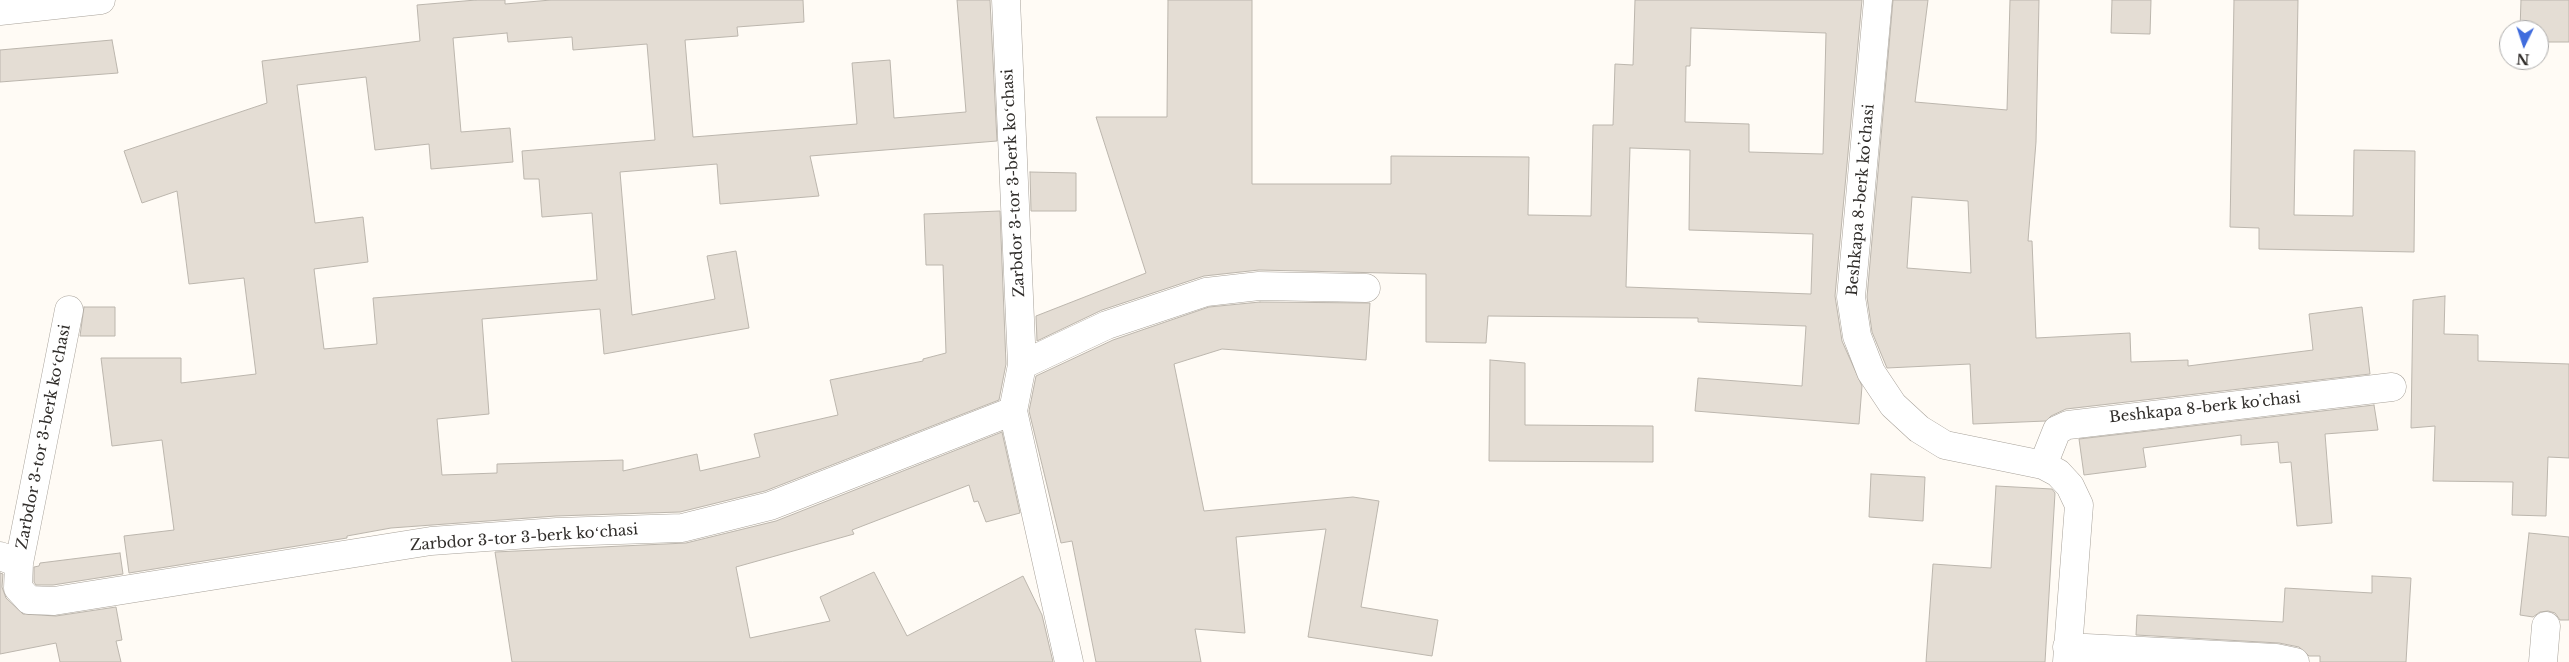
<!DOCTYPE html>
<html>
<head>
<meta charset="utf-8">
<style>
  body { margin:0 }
  #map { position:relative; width:2569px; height:662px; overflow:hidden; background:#fffbf5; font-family:"Libre Baskerville",serif }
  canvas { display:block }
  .north { position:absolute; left:2499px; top:20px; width:50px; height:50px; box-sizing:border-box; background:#fff; border:1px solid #acabaa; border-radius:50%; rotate:184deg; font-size:14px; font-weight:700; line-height:20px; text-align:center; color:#302d2a }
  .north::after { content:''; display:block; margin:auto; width:18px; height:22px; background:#406cdd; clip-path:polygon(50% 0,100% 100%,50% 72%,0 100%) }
</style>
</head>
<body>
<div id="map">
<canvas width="2569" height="662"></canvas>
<div class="north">N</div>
</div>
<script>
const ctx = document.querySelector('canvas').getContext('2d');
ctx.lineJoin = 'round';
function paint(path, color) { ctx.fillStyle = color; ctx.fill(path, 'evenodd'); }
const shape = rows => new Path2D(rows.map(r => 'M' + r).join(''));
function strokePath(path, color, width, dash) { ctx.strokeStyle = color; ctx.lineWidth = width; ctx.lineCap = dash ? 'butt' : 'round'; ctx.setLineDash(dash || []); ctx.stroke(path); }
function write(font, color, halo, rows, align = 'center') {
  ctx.font = font + ' "Libre Baskerville",serif'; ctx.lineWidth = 4.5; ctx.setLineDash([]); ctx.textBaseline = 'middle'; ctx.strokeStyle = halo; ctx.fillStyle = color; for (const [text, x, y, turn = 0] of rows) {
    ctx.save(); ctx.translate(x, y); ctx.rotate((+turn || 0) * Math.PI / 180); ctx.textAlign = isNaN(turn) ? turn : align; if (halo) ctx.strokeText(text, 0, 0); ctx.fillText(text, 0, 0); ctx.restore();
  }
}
const building = shape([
  [476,0,505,0,505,4,551,0,803,0,804,22,737,27,738,36,685,40,693,137,857,124,852,63,890,60,894,118,966,112,957,0,990,0,997,141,810,156,819,196,720,204,717,164,620,172,632,315,715,299,707,256,736,251,749,328,604,354,600,309,482,319,489,414,437,419,442,475,497,473,497,464,623,460,623,471,697,454,700,471,760,457,754,434,838,415,830,380,923,361,923,359,946,353,943,265,926,265,924,214,1000,211,1006,364,999,400,765,491,680,512,556,516,391,528,347,536,347,538,129,573,124,536,174,530,162,440,112,446,101,358,181,358,181,383,256,374,244,278,189,284,177,191,142,203,124,151,267,103,262,61,420,41,417,5,476,0],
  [507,33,508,42,572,37,573,50,647,44,655,140,522,151,524,179,539,179,542,217,592,213,597,280,373,298,377,344,324,349,314,269,368,262,363,217,315,223,297,85,366,77,375,150,429,144,431,169,513,162,510,128,461,132,453,38,507,33],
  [1168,0,1252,0,1252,184,1391,184,1391,156,1529,157,1528,215,1591,216,1593,125,1613,125,1615,64,1633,65,1635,0,1862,0,1835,296,1842,341,1862,386,1859,424,1695,411,1698,378,1802,386,1806,326,1698,322,1698,318,1488,316,1486,343,1426,342,1426,274,1259,270,1204,276,1102,310,1037,341,1036,316,1146,273,1096,117,1167,117,1168,0],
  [1691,28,1826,33,1823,154,1749,152,1749,124,1685,122,1686,66,1690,66,1691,28],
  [1630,148,1690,150,1689,230,1813,234,1811,294,1626,287,1630,148],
  [1893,0,1928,0,1915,102,2007,110,2010,0,2039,0,2036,142,2028,241,2032,241,2036,338,2130,333,2131,362,2188,360,2188,366,2313,350,2309,314,2362,307,2370,374,2066,409,2051,416,2046,421,1973,424,1970,364,1887,368,1872,332,1867,297,1893,0],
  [1912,197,1968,201,1971,273,1907,268,1912,197],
  [2112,0,2151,0,2150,34,2111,33,2112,0],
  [2234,0,2298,0,2294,215,2353,216,2354,150,2415,151,2414,252,2259,249,2259,228,2230,227,2234,0],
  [2521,0,2569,0,2569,42,2539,42,2539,30,2520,30,2521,0],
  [112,40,118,73,0,82,0,50,112,40],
  [1030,172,1076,173,1076,211,1031,211,1030,172],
  [2445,296,2444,334,2478,335,2478,361,2569,364,2569,458,2548,457,2546,516,2512,515,2513,482,2433,481,2435,426,2411,428,2413,300,2445,296],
  [1260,302,1370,303,1366,360,1222,349,1174,364,1204,511,1353,497,1379,501,1361,607,1438,620,1432,656,1308,637,1326,529,1236,537,1245,633,1195,629,1201,662,1096,662,1072,541,1061,543,1029,411,1036,376,1113,340,1209,307,1260,302],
  [84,307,115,307,115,336,80,336,84,307],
  [1490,360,1525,363,1525,425,1653,426,1653,462,1489,461,1490,360],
  [2374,405,2378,430,2325,434,2332,523,2297,526,2291,462,2280,463,2278,442,2241,445,2241,435,2143,448,2146,467,2084,475,2079,439,2374,405],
  [1002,432,1020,513,986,522,978,501,974,502,969,485,852,530,854,534,736,567,750,638,830,621,820,597,874,572,907,636,1023,576,1042,615,1053,662,512,662,495,552,686,543,776,521,1002,432],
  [1871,474,1925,477,1923,521,1869,517,1871,474],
  [1996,486,2052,489,2055,493,2045,662,1926,662,1933,564,1991,568,1996,486],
  [2529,533,2569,537,2569,620,2560,620,2555,613,2548,611,2540,612,2533,617,2520,615,2529,533],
  [120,553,123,574,53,585,36,585,34,582,34,567,39,566,40,563,120,553],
  [0,573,3,574,2,587,6,598,23,614,56,616,116,607,122,640,116,641,121,662,60,662,56,643,0,654,0,573],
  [2372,576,2411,578,2406,662,2320,662,2320,656,2309,656,2299,647,2279,643,2136,635,2137,615,2283,622,2285,588,2372,593,2372,576]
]);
const minor = shape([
  [1006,0,1022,365,1013,411,1069,662],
  [1878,0,1851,297,1857,336,1871,372,1893,405,1919,429,1945,445,2043,465,2058,473,2070,486,2079,505,2067,662],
  [1022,365,1107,325,1206,292,1259,286,1366,288],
  [2043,465,2057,430,2068,425,2392,387],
  [0,556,19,563,18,588,29,600,54,601,431,541,557,532,682,528,770,506,1013,411],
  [19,563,69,310],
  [2067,647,2276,658,2295,662],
  [2543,662,2546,626]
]);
const major = shape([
  [0,11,101,0]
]);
const streetNames = [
  ["Zarbdor 3-tor 3-berk koʻchasi",1014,183,-93],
  ["Beshkapa 8-berk koʼchasi",1861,200,-85],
  ["Beshkapa 8-berk koʼchasi",2205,408,-6],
  ["Zarbdor 3-tor 3-berk koʻchasi",44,437,-79],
  ["Zarbdor 3-tor 3-berk koʻchasi",524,538,-4]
];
paint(building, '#e4ddd4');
strokePath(building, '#bcb6ad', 1);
strokePath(minor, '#a8a29a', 29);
strokePath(major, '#a8a29a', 29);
strokePath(minor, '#fff', 28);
strokePath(major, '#fff', 28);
write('15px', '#302d2a', '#fff', streetNames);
</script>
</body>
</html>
